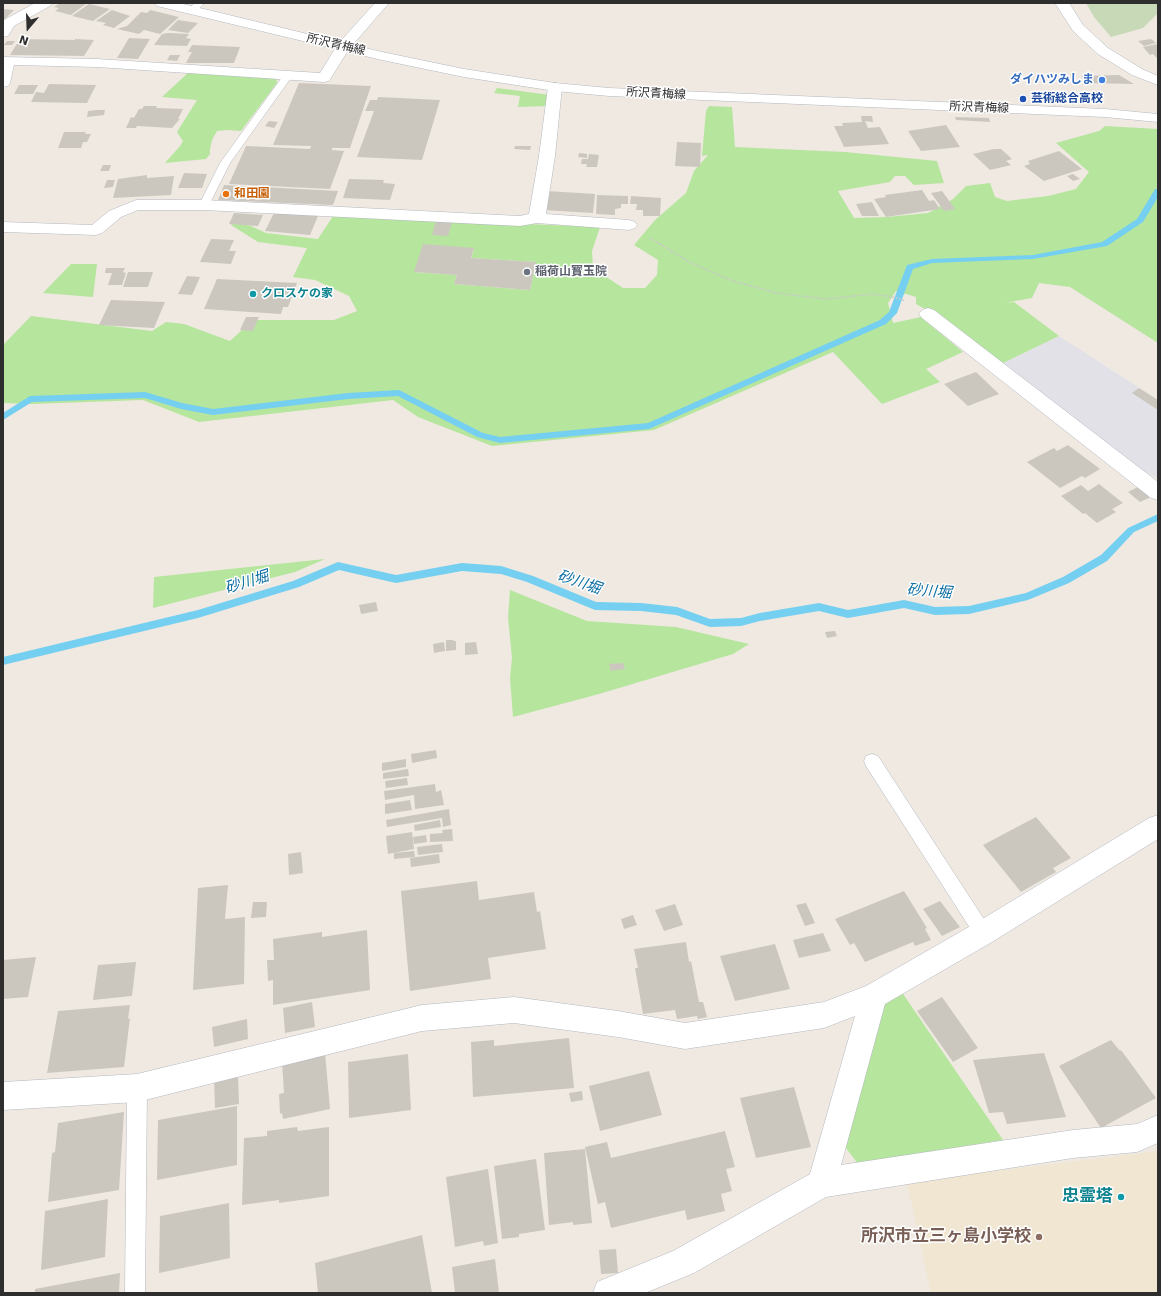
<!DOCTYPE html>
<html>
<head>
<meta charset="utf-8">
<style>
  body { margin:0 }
  #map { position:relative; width:1161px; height:1296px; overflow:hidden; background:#efe9e1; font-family:"DejaVu Sans",sans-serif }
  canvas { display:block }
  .frame { position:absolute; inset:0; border:4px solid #2e2e2e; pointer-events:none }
  .north { position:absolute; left:8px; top:8px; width:40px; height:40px; -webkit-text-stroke:3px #fff; paint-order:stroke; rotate:199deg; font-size:11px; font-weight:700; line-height:16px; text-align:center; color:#2e2e2e }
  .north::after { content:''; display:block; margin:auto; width:14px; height:18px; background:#2e2e2e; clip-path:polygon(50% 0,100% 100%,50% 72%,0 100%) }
</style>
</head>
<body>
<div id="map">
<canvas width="1161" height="1296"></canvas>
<div class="frame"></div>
<div class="north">N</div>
</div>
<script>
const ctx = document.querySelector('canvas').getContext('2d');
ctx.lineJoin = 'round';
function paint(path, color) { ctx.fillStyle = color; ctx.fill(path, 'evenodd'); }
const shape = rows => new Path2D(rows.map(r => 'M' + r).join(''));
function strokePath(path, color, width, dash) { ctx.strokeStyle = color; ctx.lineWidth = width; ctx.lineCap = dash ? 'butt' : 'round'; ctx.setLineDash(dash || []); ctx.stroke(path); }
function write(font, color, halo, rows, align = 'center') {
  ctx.font = font + ' "DejaVu Sans","Noto Sans JP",sans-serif'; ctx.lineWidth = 3; ctx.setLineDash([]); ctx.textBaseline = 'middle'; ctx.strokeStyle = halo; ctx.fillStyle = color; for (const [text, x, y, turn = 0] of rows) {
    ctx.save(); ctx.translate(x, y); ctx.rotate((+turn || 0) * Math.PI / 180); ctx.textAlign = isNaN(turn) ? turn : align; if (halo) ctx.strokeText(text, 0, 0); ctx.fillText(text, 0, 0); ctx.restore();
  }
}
const industrial = shape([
  [1059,336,1158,400,1158,478,1141,470,1001,364]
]);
const education = shape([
  [1158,1151,1158,1293,931,1293,907,1182]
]);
const green = shape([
  [189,72,276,78,277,83,241,131,227,130,217,131,212,140,210,149,210,154,206,159,165,163,180,146,183,141,177,132,197,100,162,97],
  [497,88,550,95,548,106,518,107,520,96,494,93],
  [709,106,732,107,735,147,845,152,937,161,944,183,914,185,905,176,895,176,890,182,838,191,854,218,887,217,928,213,953,199,966,186,990,183,995,197,1007,201,1048,196,1076,189,1089,172,1056,143,1099,131,1105,126,1158,129,1158,343,1070,287,1039,283,1032,298,1004,303,1014,302,1059,336,1001,364,927,310,916,304,916,297,896,291,888,303,893,323,921,317,963,352,926,369,940,382,882,404,833,352,654,430,492,446,418,417,393,400,199,422,143,400,31,404,3,403,3,345,31,316,152,331,166,322,184,324,230,341,253,320,334,320,357,311,349,296,315,280,293,277,307,248,258,242,231,225,234,221,251,226,266,233,318,239,333,216,600,227,592,251,593,268,623,288,645,288,657,275,658,260,634,245,655,220,686,193,694,171,708,155,702,156,706,111],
  [474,249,471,258,536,262,530,290,454,284,457,275,414,272],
  [71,264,97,264,93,297,43,293],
  [325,559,295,572,153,608,154,577],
  [510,590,587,621,676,627,749,644,733,654,599,694,513,717,510,678,512,658,508,618],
  [901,991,1003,1140,858,1164,843,1144,883,999]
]);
const cemetery = shape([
  [1086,3,1158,3,1158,13,1143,28,1111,37,1094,17]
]);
const stream = shape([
  [1155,189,1158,189,1158,197,1143,222,1107,246,1033,259,932,263,913,269,897,313,886,324,649,429,500,443,477,437,398,396,348,399,213,415,181,409,145,398,32,402,3,420,3,413,30,396,145,392,182,403,213,409,348,393,399,390,483,433,500,437,648,423,880,320,889,312,907,265,932,259,1033,255,1102,242,1137,219,1155,189],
  [1158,514,1158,521,1134,532,1107,561,1069,583,1028,600,969,614,935,615,904,608,848,618,819,611,760,621,741,626,710,627,676,615,641,611,595,610,527,582,501,574,462,571,396,583,339,570,299,587,198,618,3,665,3,657,198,610,293,581,338,562,396,575,462,563,501,566,533,576,596,602,641,603,677,607,710,619,741,618,760,613,819,603,848,610,904,600,935,607,969,606,1026,593,1063,577,1101,555,1128,528,1158,514]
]);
const building = shape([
  [60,3,87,3,71,15,55,11,59,8,54,7],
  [89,4,110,9,93,21,72,16],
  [3,9,14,10,4,20],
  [112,10,130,16,114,28,103,25,106,23,96,21],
  [150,10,179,17,160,34,129,26,144,30,139,34,117,29,127,26,141,12,147,13],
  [178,20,198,23,188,33,168,30],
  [168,33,189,34,186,38,191,39,187,46,154,45,162,34],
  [129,38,150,39,138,59,117,58],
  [20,39,75,40,75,39,94,40,84,56,10,55],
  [1151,39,1156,43,1144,46,1138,41],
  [7,41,15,41,12,45,4,45],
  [1158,44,1158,59,1153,54,1150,55,1143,47],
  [192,45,240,47,234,63,186,63,192,52,188,52],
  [170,55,180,55,177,61,167,60],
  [1119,75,1134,84,1088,83,1081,76],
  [299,83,371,86,350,148,332,148,332,150,344,151,330,189,229,184,246,146,310,149,311,146,273,145],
  [49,84,96,85,87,103,31,102,36,92,44,93],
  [19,85,38,85,33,94,14,94],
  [378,97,440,100,422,160,357,157,374,111,365,111,370,100,377,100],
  [144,106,157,106,156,108,183,109,178,119,180,119,172,128,137,126,136,128,126,128,131,117,134,118,139,109,142,109],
  [97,110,105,110,104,115,87,117,88,111],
  [861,116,872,116,873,122,865,121,868,128,880,127,889,144,844,147,834,126,843,126,842,123,862,122],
  [955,117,989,118,990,122,956,120],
  [269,121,278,122,274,128,265,126],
  [946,125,960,147,921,151,908,131],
  [64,132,86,132,85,134,91,134,87,142,83,142,81,148,58,148],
  [677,142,701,143,700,167,675,166],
  [515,146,531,146,530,150,514,149],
  [994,149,1001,149,1012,159,1006,161,1011,165,990,170,973,154],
  [1059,151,1082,169,1044,181,1024,166,1030,164,1028,161],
  [579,153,587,154,587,158,578,157],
  [589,154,599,155,597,167,586,167,587,164,581,164,582,159,588,159],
  [103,165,111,165,109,171,100,171],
  [184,173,207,174,202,188,178,188],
  [1073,174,1080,179,1073,181,1067,176],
  [147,175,147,178,174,176,171,195,113,198,118,179],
  [349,179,384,180,383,183,395,184,390,200,343,198],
  [107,180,115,180,113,187,104,188],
  [224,185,338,191,333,205,218,200],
  [922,190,929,201,934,200,940,209,886,217,874,199,886,197,885,195],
  [547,191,595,194,593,213,543,210],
  [942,191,955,209,944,211,931,193],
  [597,195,628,196,628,204,621,204,621,208,615,209,615,215,596,214],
  [631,196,661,198,660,216,643,216,643,210,636,210,637,204,630,204],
  [872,202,879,216,862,216,856,204],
  [234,213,263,215,258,226,229,224],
  [274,213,318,216,310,235,265,231],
  [436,221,452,222,448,236,432,235],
  [211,239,234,240,229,251,236,251,231,264,200,262],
  [423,244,474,248,471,258,536,262,530,290,454,284,457,275,414,272],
  [106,268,125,268,123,272,126,273,122,285,108,285,112,273,105,273],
  [128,272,153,272,148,287,123,287],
  [187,276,200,277,192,295,178,294],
  [217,279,297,283,288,307,283,307,281,314,204,309],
  [111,300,165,302,154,328,99,325],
  [246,317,259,317,253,331,240,330],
  [976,372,999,394,968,406,944,384],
  [1139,388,1158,400,1158,410,1132,393],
  [1068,445,1100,469,1085,478,1082,476,1060,488,1027,462,1054,448,1057,451],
  [1099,484,1123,503,1112,509,1116,512,1097,523,1085,513,1083,514,1061,496,1081,485,1088,491],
  [1138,487,1151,497,1140,502,1128,492],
  [376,602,378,611,361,614,359,605],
  [835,631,837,636,827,638,825,632],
  [446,640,454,640,453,641,456,641,456,650,446,651],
  [444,642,445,651,434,653,433,644],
  [476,642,478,654,465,655,465,643],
  [623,663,625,669,611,671,609,664],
  [436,750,437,758,412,763,411,754],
  [406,759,406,767,382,771,382,763],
  [408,769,409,776,383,779,383,773],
  [407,778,408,785,386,788,385,781],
  [435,784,436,792,441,790,444,805,415,809,414,795,385,800,384,791],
  [410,800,412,810,385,814,385,804],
  [449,809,451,825,443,827,442,818,387,827,386,820],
  [1036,817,1071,858,1053,868,1056,872,1021,892,983,845],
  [440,820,441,827,415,831,414,825],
  [452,829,453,841,430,842,430,834,443,833,442,830],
  [412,832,414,849,388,854,386,836],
  [426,835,427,842,414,844,413,837],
  [442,844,443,852,418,855,417,847],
  [414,851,415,857,394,859,394,853],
  [301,852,303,873,289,875,288,854],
  [439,854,440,863,411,867,410,858],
  [477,881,479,900,534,892,537,912,540,911,546,949,488,958,491,979,410,991,401,891],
  [228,885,225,919,245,917,244,984,193,990,198,888],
  [904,891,927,928,925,929,931,940,915,946,913,942,865,962,854,943,850,945,835,919],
  [940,901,960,927,942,936,923,909],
  [253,902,267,902,266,917,251,918],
  [806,903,815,923,805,926,796,905],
  [675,904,683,925,664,931,655,910],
  [633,915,637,925,624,929,621,919],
  [367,930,370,990,273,1005,273,980,268,981,267,960,274,960,273,939,322,932,322,937],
  [823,933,831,951,799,958,793,940],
  [686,942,689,962,691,961,699,1002,703,1002,707,1017,698,1019,697,1016,677,1019,675,1010,643,1014,635,968,638,968,634,949],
  [775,944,790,989,735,1001,720,956],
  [36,957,28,997,3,999,3,960],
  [136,962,132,996,93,1000,98,965],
  [942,997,978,1048,953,1062,917,1011],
  [312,1002,315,1027,285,1033,283,1008],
  [130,1005,128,1019,130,1018,124,1067,47,1073,58,1011],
  [247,1019,248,1039,214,1047,212,1027],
  [569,1038,574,1088,473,1097,471,1042,494,1040,494,1046],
  [1111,1040,1120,1051,1121,1050,1156,1098,1101,1128,1059,1066],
  [325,1053,330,1109,283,1119,282,1113,280,1114,279,1094,284,1093,282,1061],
  [1044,1053,1066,1117,1007,1124,1003,1112,989,1113,973,1060],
  [408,1054,411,1110,349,1118,348,1062],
  [649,1071,662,1115,600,1131,589,1086],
  [238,1075,239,1104,215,1108,214,1079],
  [794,1087,811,1147,756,1158,740,1098],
  [582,1091,583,1100,571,1102,569,1093],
  [237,1106,237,1165,157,1180,158,1120],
  [124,1112,119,1190,48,1202,52,1153,55,1152,58,1123],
  [297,1127,298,1131,329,1127,329,1196,279,1203,279,1200,242,1205,244,1138,267,1136,267,1131],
  [725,1131,735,1167,726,1169,732,1191,721,1194,725,1211,687,1220,685,1210,611,1228,605,1202,598,1204,585,1147,607,1142,611,1158],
  [585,1149,592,1223,573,1225,573,1222,549,1225,544,1153],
  [536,1159,545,1230,519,1234,519,1237,502,1239,494,1166],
  [488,1169,498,1243,484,1246,483,1241,455,1247,446,1177],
  [108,1199,105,1257,41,1270,45,1211],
  [229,1203,230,1258,159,1273,160,1216],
  [422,1235,432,1293,318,1293,315,1263],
  [616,1249,618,1273,601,1274,599,1250],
  [495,1259,499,1293,455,1293,452,1267],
  [120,1273,119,1293,35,1293,35,1289]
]);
const path = shape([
  [650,238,691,263,733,281,777,293,825,299,873,294,898,298,905,301]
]);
const service = shape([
  [195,3,205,3,195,12,189,12,187,10,195,3],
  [288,72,293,75,230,163,209,205,204,208,200,207,199,205,220,163,285,73,288,72],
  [872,754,878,756,989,927,992,933,989,939,983,941,977,939,866,766,864,761,866,756,872,754],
  [137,1078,144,1081,147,1088,145,1293,125,1293,127,1088,130,1081,137,1078]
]);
const minor = shape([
  [35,3,52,3,50,6,14,26,8,36,3,37,4,20,35,3],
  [375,3,389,3,349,49,329,81,324,82,97,67,14,65,10,83,8,86,3,87,3,57,97,59,320,73,338,44,375,3],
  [1055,3,1069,3,1083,25,1108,48,1142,69,1158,76,1158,85,1132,75,1098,54,1073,31,1055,3],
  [555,83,560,84,562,87,555,156,546,214,629,220,635,222,637,225,635,228,629,230,537,223,520,226,204,210,138,210,121,217,102,233,96,235,3,232,3,222,92,225,109,211,136,200,204,200,520,216,529,214,539,156,548,87,550,84,555,83],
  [928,308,934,310,1158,482,1158,500,1151,498,922,318,919,314,922,310,928,308],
  [1158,815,1158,839,992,942,885,1004,841,1165,1073,1130,1137,1124,1158,1115,1158,1143,1137,1152,1073,1158,826,1197,694,1273,645,1293,593,1293,597,1282,673,1251,810,1174,855,1016,824,1028,685,1049,618,1037,514,1023,422,1031,137,1102,3,1110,3,1082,137,1074,422,1005,514,997,618,1011,685,1023,824,1002,866,986,974,924,1149,818,1158,815]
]);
const secondary = shape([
  [155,3,179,3,382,52,464,69,555,83,609,88,1105,109,1158,114,1158,122,1105,117,609,96,555,91,464,77,382,60,157,6,155,3]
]);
const markers = [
  [1102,80,4,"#3f7fe0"],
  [1023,99,4,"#1a4fb4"],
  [226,194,4,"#e8710a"],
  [527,272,4,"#6b7280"],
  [253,294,4,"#0f9aa8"],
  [1121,1197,4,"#0f9aa8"],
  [1039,1237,4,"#8d6e63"]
];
const farStreetnames = [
  ["所沢青梅線",336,45,13],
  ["所沢青梅線",656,94,3],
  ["所沢青梅線",979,108,2]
];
const farShopnames = [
  ["ダイハツみしま",1094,80]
];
const farTransitnames = [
  ["芸術総合高校",1031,99]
];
const farFoodnames = [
  ["和田園",234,194]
];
const farWorshipnames = [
  ["稲荷山寳玉院",535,272]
];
const farCulturenames = [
  ["クロスケの家",261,294]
];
const waterNames = [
  ["砂川堀",247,583,-17],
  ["砂川堀",579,583,19],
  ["砂川堀",929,592,5]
];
const nearCulturenames = [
  ["忠霊塔",1113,1197]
];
const nearEducationnames = [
  ["所沢市立三ヶ島小学校",1031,1237]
];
paint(industrial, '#e3e1e8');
paint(education, '#f0e6d1');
paint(green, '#b6e59e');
paint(cemetery, '#c8d9b8');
paint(stream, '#75cff0');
paint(building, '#cbc7bf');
strokePath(service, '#b4b7c1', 1);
strokePath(minor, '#b4b7c1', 1);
strokePath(secondary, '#b4b7c1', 1);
strokePath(path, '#c9c9c9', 1.5, [2, 1.5]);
paint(service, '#fff');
paint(minor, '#fff');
paint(secondary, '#fff');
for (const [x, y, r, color] of markers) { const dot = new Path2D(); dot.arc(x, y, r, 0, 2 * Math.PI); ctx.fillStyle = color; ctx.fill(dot); strokePath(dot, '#fff', 1.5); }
write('12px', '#2e2e2e', '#fff', farStreetnames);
write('bold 12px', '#366cbe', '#fff', farShopnames, 'right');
write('bold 12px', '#164399', '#fff', farTransitnames, 'left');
write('bold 12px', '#c56008', '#fff', farFoodnames, 'left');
write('bold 12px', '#5b616d', '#fff', farWorshipnames, 'left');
write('bold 12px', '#0d838f', '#fff', farCulturenames, 'left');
write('italic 15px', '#0d6fa3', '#fff', waterNames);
write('bold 17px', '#0d838f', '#fff', nearCulturenames, 'right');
write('bold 17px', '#785e54', '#fff', nearEducationnames, 'right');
</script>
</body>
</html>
